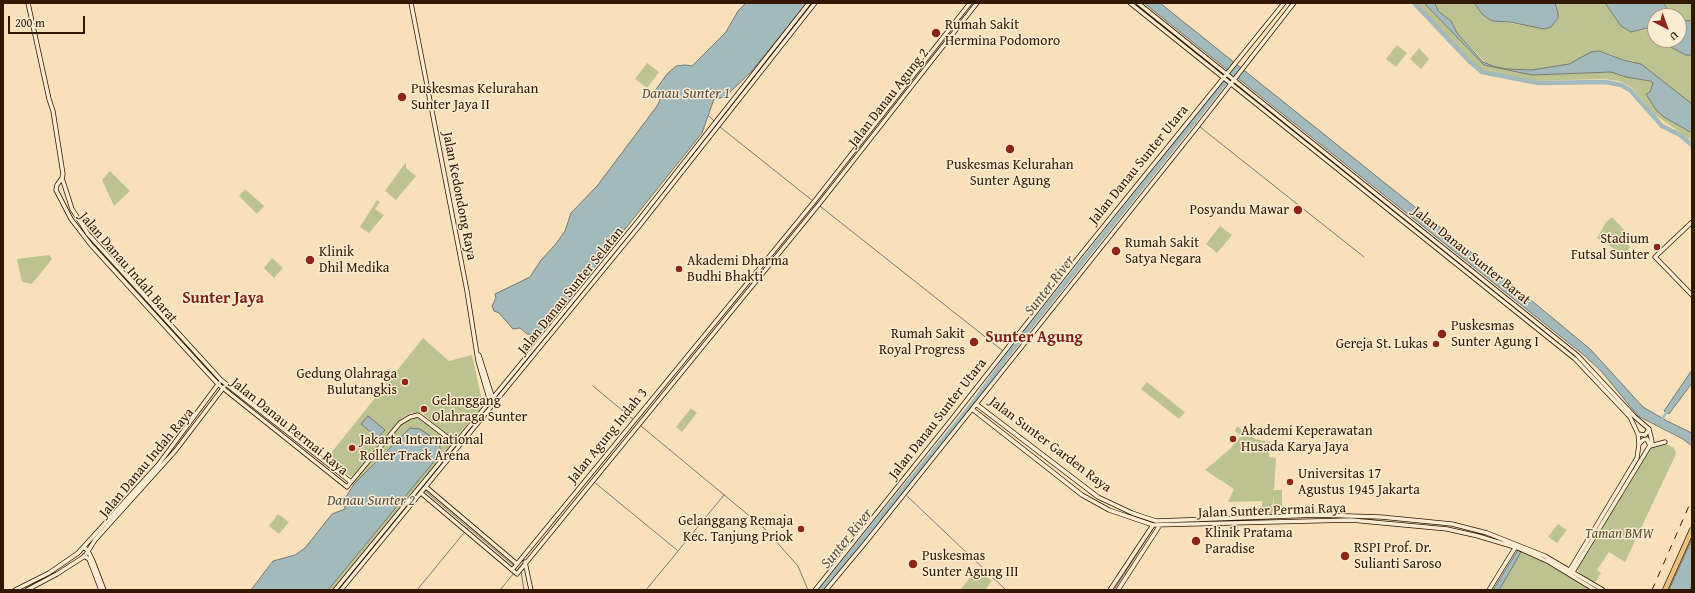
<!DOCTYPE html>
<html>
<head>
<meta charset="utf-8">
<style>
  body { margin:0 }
  #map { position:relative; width:1695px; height:593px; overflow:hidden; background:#f8e1ba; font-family:"Gentium Book Plus",serif }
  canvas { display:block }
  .frame { position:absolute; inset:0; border:4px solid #321702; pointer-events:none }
  .north { position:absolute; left:1647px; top:8px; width:40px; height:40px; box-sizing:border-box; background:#faecd2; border:1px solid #aa977f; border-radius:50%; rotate:139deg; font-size:11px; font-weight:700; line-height:16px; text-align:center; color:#321702 }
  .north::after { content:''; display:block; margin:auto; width:14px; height:18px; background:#8f2418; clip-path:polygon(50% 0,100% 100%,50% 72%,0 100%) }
  .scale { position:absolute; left:8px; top:16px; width:77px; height:18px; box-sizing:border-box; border:2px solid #321702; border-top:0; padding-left:5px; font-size:12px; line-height:14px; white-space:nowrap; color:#321702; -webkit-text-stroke:3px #faecd2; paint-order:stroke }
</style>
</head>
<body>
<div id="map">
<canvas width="1695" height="593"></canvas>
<div class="frame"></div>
<div class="north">U</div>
<div class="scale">200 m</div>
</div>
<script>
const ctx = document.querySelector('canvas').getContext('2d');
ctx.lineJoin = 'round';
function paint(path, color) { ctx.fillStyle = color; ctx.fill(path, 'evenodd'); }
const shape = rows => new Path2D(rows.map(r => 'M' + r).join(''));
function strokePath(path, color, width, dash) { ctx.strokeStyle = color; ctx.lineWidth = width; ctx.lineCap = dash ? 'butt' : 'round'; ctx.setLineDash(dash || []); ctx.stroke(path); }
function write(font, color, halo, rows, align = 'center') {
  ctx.font = font + ' "Gentium Book Plus",serif'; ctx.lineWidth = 3; ctx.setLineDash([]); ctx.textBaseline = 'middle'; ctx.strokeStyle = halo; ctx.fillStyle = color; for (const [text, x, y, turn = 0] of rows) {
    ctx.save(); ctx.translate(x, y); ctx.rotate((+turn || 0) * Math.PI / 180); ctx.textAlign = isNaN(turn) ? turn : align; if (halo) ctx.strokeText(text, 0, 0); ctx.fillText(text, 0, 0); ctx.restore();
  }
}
const green = shape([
  [809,3,815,3,720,123,719,119],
  [1416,3,1424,3,1484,65,1532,75,1611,72,1626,77,1650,81,1653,83,1650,92,1664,117,1692,133,1692,141,1654,114,1631,87,1619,81,1605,79,1529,81,1480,69,1474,64],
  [1435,3,1474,3,1483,15,1504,22,1544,29,1558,13,1555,3,1605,3,1620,24,1626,30,1631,32,1650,29,1655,32,1655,40,1686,55,1692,55,1692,104,1633,61,1623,60,1603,52,1569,64,1532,70,1506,69,1487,64,1457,33,1451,21,1438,11],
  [1663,3,1692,3,1692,21,1682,20,1679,22,1679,16,1671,16,1672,11],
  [1397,45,1407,53,1396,67,1386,59],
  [1419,48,1429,59,1421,69,1410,59],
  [647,63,659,72,647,88,635,79],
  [713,126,717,127,686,166,464,440,461,437],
  [406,162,406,168,416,176,396,200,385,191],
  [110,171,130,191,114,206,102,180],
  [245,189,264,206,257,214,239,196],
  [377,200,380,202,375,209,384,215,369,233,360,227],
  [1612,217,1630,236,1626,243,1630,247,1621,260,1613,248,1597,238,1606,222],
  [1220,226,1232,235,1217,253,1206,244],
  [49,255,52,259,32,284,22,282,17,259],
  [272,258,283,268,274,278,264,268],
  [423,338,449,361,472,355,483,405,455,439,451,438,422,413,411,413,403,417,353,476,351,477,327,458],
  [1147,382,1185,412,1179,419,1141,389],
  [691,408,697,413,682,432,676,427],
  [418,415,456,444,335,590,328,590,440,453,410,428,354,484,347,487,400,423],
  [1237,426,1255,439,1270,442,1269,457,1276,458,1274,490,1282,490,1282,506,1274,506,1274,495,1272,516,1262,516,1262,501,1228,502,1234,489,1205,470,1230,449,1241,436,1235,431],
  [1664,443,1674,448,1676,454,1625,562,1609,552,1597,570,1601,573,1595,583,1580,573,1577,569,1579,566,1647,454,1652,446],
  [278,514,289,522,279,534,269,526],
  [1558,524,1567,530,1557,543,1548,537],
  [1521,552,1541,560,1590,590,1499,590],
  [977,569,992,581,985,590,960,590]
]);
const water = shape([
  [746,3,807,3,751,72,725,97,714,99,702,133,549,324,535,335,527,334,520,328,513,329,499,313,494,311,492,306,496,298,495,294,530,277,541,260,555,245,565,231,571,213,597,186,657,106,660,100,654,92,667,74,676,66,685,65,692,66,726,32,738,11,746,3],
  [1144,3,1160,3,1526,296,1590,349,1643,407,1667,421,1692,433,1692,446,1683,439,1638,416,1602,372,1585,356,1144,3],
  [1424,3,1435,3,1438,11,1451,21,1457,33,1483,62,1493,66,1506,69,1532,70,1569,64,1591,52,1599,51,1623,60,1641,64,1692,104,1692,133,1664,117,1656,110,1646,94,1650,92,1653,83,1650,81,1626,77,1611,72,1532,75,1484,65,1424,3],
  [1474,3,1555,3,1558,13,1558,18,1551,27,1544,29,1510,22,1492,21,1483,15,1474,3],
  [1605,3,1663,3,1672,13,1671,16,1655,16,1655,32,1648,28,1631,32,1621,26,1605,3],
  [1682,20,1692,21,1692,55,1686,55,1657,40,1679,40,1679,22,1682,20],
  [1692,370,1692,383,1669,414,1664,411,1692,370],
  [368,416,385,430,378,438,361,424,368,416],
  [410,428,420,429,439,442,441,453,328,590,251,590,273,561,295,555,305,548,332,514,345,509,344,500,354,484,410,428],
  [1692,539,1692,585,1690,590,1669,590,1692,539],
  [1518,550,1521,552,1509,573,1499,590,1493,590,1518,550]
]);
const stream = shape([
  [709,116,718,125],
  [1194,122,1197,125],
  [720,127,813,201],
  [1200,127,1364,257],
  [816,203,1003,351],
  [593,386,634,420],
  [641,426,764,528,798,566,808,590],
  [594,482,677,550],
  [425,491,514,566],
  [901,491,903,493],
  [907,496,1006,590],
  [1105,506,1111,509],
  [516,571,523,563],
  [521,571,524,590],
  [417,590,468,528],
  [500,590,514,573],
  [646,590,724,495],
  [1114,590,1154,527]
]);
const canal = shape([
  [1661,421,1668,410]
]);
const river = shape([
  [1414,3,1469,61,1482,72,1538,83,1605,82,1621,85,1630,90,1662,126,1680,135,1692,145],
  [821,590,973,403,1008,355,1235,70]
]);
const secondary = shape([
  [28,3,49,99,53,111,63,174,62,178],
  [411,3,467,291,478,361,490,402],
  [1130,3,1575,359,1630,417,1638,434,1639,444,1637,458,1568,573],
  [1138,3,1577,355,1635,417,1649,429,1652,442,1571,575],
  [62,178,57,185,56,190,71,219,91,245,204,369,219,385,347,487,400,423,410,417,418,415,421,417,456,444],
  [62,178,72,209,88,234,221,380,351,482],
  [1692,222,1655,257,1692,295],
  [479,355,493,399],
  [976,404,1098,497,1132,513,1156,521,1319,515,1381,517,1452,524,1487,533,1545,556,1603,590],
  [972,409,1082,495,1109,510,1153,525,1351,520,1447,529,1478,536,1518,548,1549,562,1595,590],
  [1638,434,1645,435,1649,429],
  [1639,444,1643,440,1647,439,1650,446],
  [1650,446,1665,442],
  [426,487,517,564],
  [421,493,517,574,820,203,977,3],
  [84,547,88,551,93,561,104,590],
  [84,556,89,559,101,590],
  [525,562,531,590],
  [512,570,813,203,970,3],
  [15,590,49,573,78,553,158,465,219,383],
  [27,590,57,574,85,556,95,540,176,450,224,387],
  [335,590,638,221,809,3],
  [341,590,641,224,815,3],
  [815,590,951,420,1078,258,1284,3],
  [826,590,866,542,1194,131,1294,3],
  [1110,590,1153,525],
  [1118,590,1160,525],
  [1489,590,1515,548]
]);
const highway = shape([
  [1665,590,1692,530]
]);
const rail = shape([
  [1652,590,1692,499]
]);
const markers = [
  [936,33,5,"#8f2418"],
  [402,97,5,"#8f2418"],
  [1010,149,5,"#8f2418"],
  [1298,210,5,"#8f2418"],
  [1657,247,4,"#8f2418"],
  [1116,251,5,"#8f2418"],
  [310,260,5,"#8f2418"],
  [679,269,4,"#8f2418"],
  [1442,334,5,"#8f2418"],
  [974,342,5,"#8f2418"],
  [1436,344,4,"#8f2418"],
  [405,382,4,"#8f2418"],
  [424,409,4,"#8f2418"],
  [1233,439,4,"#8f2418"],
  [352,448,4,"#8f2418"],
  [1290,482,4,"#8f2418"],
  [801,529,4,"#8f2418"],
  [1196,541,5,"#8f2418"],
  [1345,556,5,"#8f2418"],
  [913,564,5,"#8f2418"]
];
const poiNames = [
  ["Rumah Sakit",945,25],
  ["Hermina Podomoro",945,41],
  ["Puskesmas Kelurahan",411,89],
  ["Sunter Jaya II",411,105],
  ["Puskesmas Kelurahan",1010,165,"center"],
  ["Sunter Agung",1010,181,"center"],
  ["Posyandu Mawar",1289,210,"right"],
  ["Stadium",1649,239,"right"],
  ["Futsal Sunter",1649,255,"right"],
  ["Rumah Sakit",1125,243],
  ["Satya Negara",1125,259],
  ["Klinik",319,252],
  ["Dhil Medika",319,268],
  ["Akademi Dharma",687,261],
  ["Budhi Bhakti",687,277],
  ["Puskesmas",1451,326],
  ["Sunter Agung I",1451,342],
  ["Rumah Sakit",965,334,"right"],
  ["Royal Progress",965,350,"right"],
  ["Gereja St. Lukas",1428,344,"right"],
  ["Gedung Olahraga",397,374,"right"],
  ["Bulutangkis",397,390,"right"],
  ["Gelanggang",432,401],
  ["Olahraga Sunter",432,417],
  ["Akademi Keperawatan",1241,431],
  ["Husada Karya Jaya",1241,447],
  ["Jakarta International",360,440],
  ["Roller Track Arena",360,456],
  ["Universitas 17",1298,474],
  ["Agustus 1945 Jakarta",1298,490],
  ["Gelanggang Remaja",793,521,"right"],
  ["Kec. Tanjung Priok",793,537,"right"],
  ["Klinik Pratama",1205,533],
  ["Paradise",1205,549],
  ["RSPI Prof. Dr.",1354,548],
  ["Sulianti Saroso",1354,564],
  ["Puskesmas",922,556],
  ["Sunter Agung III",922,572]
];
const streetNames = [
  ["Jalan Danau Agung 2",889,98,-52],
  ["Jalan Danau Sunter Utara",1139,165,-51],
  ["Jalan Kedondong Raya",459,196,79],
  ["Jalan Danau Sunter Barat",1471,256,39],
  ["Jalan Danau Indah Barat",128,268,49],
  ["Jalan Danau Sunter Selatan",571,291,-51],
  ["Jalan Danau Sunter Utara",938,419,-52],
  ["Jalan Danau Permai Raya",289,427,39],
  ["Jalan Agung Indah 3",608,436,-51],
  ["Jalan Sunter Garden Raya",1050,445,37],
  ["Jalan Danau Indah Raya",147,463,-50],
  ["Jalan Sunter Permai Raya",1272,511,-2]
];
const parkNames = [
  ["Taman BMW",1619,534]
];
const waterNames = [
  ["Danau Sunter 1",686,94],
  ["Sunter River",1050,286,-52],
  ["Danau Sunter 2",371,501],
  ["Sunter River",847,539,-51]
];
const quarterNames = [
  ["Sunter Jaya",223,299],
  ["Sunter Agung",1034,338]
];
paint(green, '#bdc390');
paint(water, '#a3babc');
strokePath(water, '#767972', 1);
strokePath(stream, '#767972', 1);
strokePath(canal, '#a3babc', 2.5);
strokePath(river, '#a3babc', 4.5);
strokePath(secondary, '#321702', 5);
strokePath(highway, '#321702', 6);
strokePath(secondary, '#faecd2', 3.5);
strokePath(highway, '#ecc07d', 4.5);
strokePath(rail, '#321702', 1, [7, 7]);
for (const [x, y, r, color] of markers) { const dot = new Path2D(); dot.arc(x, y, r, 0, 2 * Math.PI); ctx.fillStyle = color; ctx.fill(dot); strokePath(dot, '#faecd2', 1.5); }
write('14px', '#321702', '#faecd2', poiNames, 'left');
write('14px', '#321702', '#faecd2', streetNames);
write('italic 14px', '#5c4b2d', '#faecd2', parkNames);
write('italic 15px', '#5a5043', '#faecd2', waterNames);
write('bold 16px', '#7a1f14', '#faecd2', quarterNames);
</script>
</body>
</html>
